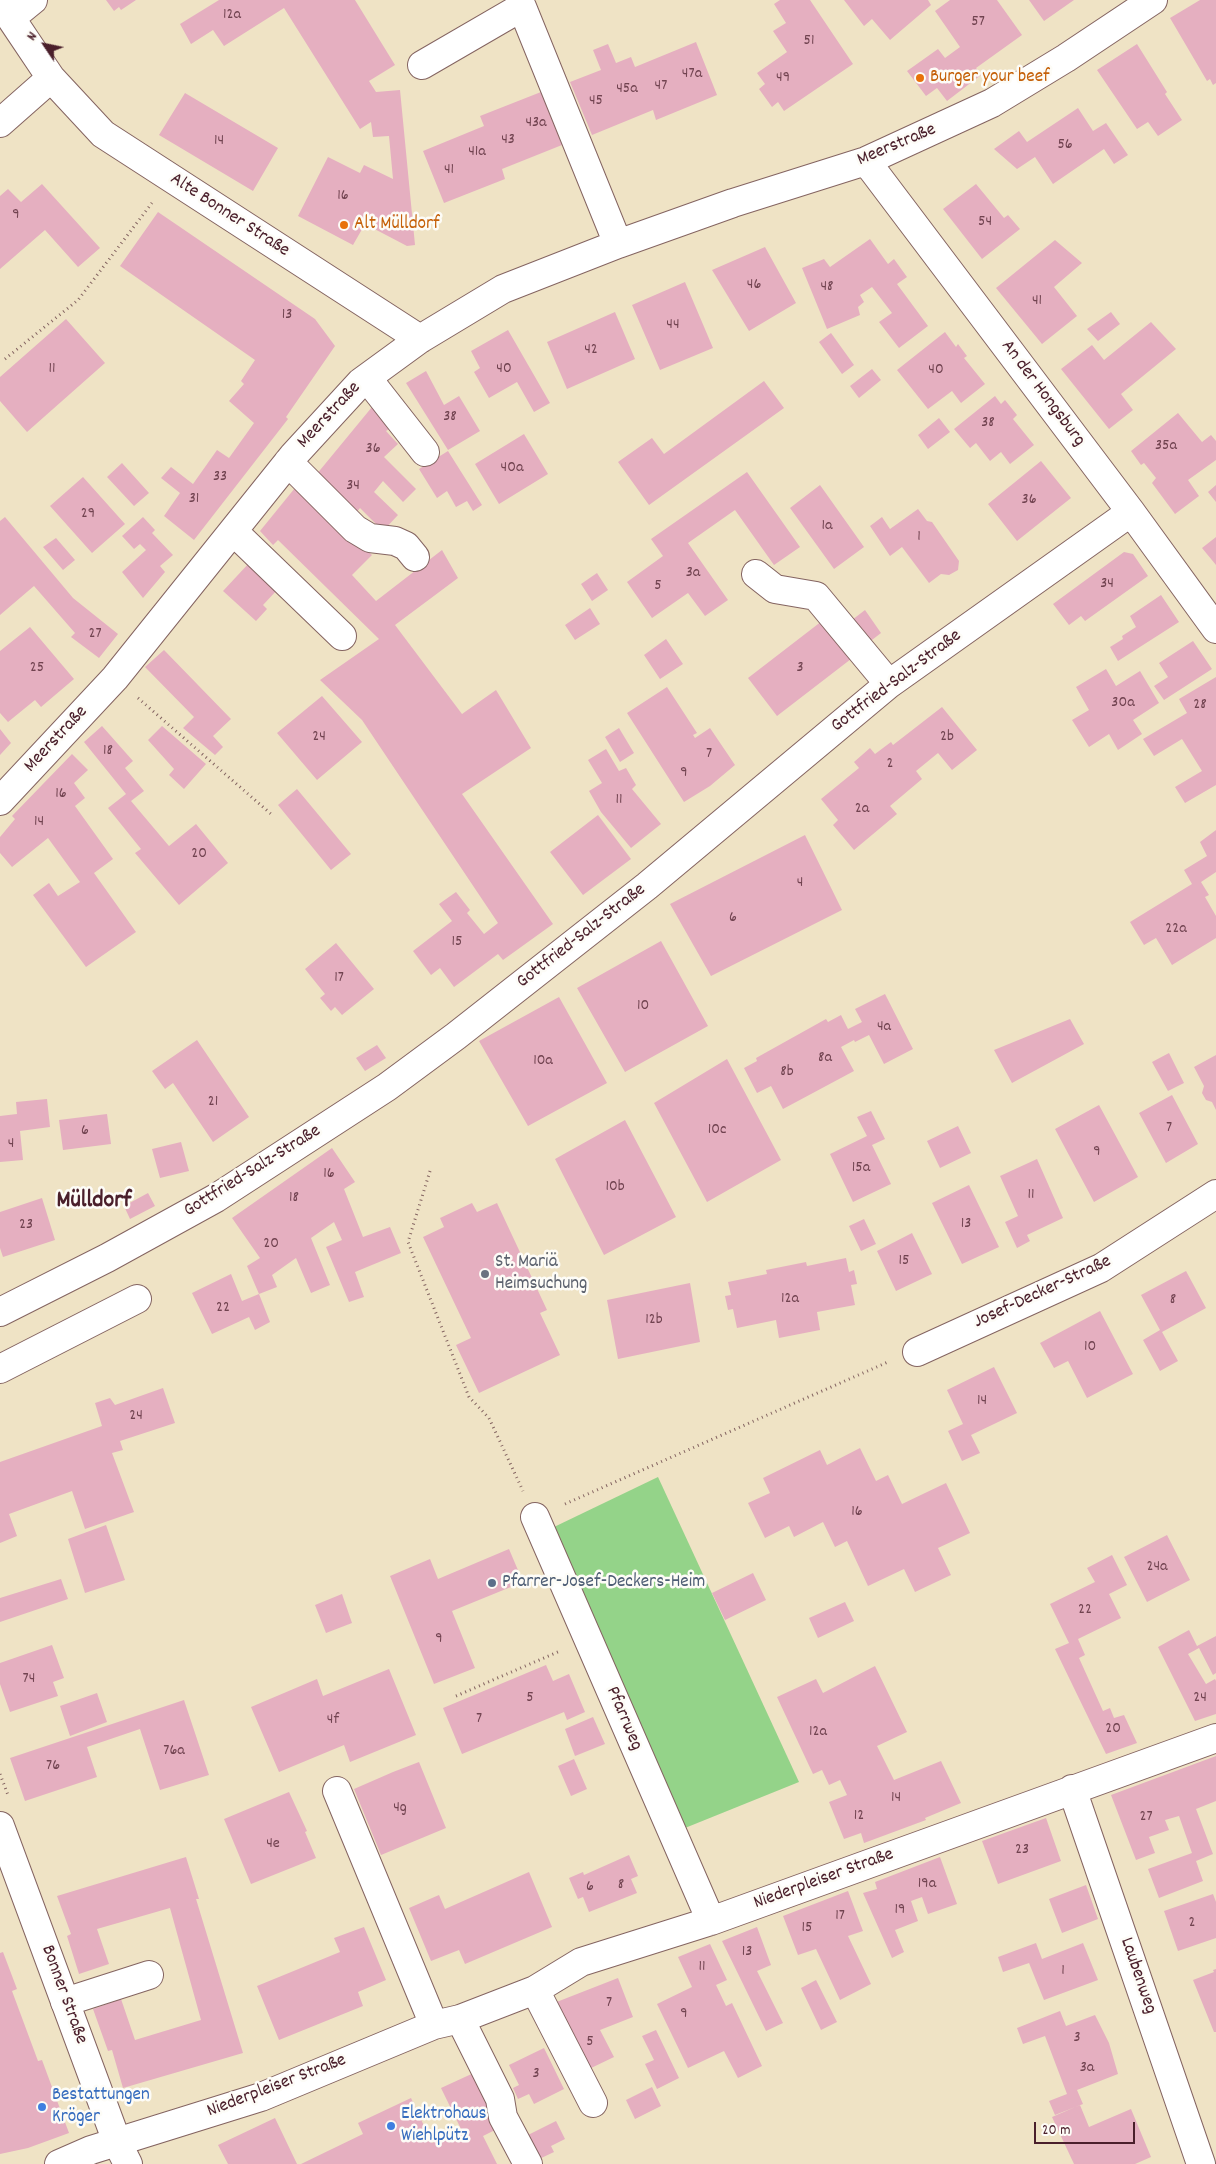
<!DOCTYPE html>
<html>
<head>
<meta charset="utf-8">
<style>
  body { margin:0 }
  #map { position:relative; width:1216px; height:2164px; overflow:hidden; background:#efe3c5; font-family:Dekko,sans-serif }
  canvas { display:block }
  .north { position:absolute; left:20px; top:20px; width:50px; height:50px; -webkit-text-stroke:4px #fdfcf7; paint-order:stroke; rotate:304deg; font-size:14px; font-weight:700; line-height:20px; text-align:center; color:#4a1f2b }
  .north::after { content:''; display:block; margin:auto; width:18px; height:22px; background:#4a1f2b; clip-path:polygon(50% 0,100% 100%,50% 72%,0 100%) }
  .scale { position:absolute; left:1034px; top:2122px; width:101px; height:22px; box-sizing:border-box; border:2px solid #4a1f2b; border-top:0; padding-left:6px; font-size:15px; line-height:18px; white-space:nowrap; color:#4a1f2b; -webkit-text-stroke:4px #fdfcf7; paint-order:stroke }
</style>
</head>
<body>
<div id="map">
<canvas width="1216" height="2164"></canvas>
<div class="north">N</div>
<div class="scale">20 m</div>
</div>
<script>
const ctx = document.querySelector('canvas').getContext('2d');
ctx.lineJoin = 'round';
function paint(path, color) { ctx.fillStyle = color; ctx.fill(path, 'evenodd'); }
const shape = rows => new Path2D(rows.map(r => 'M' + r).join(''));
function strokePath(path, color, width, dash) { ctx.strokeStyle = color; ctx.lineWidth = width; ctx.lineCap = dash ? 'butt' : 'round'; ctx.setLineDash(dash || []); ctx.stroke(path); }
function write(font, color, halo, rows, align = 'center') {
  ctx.font = font + ' Dekko,sans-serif'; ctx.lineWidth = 5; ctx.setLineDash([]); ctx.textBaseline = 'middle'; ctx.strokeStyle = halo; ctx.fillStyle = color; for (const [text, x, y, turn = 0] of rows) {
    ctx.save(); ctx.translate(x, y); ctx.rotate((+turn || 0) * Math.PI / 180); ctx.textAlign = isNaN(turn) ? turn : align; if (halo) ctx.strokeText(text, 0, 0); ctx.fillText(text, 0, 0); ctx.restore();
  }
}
const green = shape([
  [658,1477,799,1782,685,1828,554,1527]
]);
const building = shape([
  [106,0,136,0,121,10,119,7,114,11],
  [219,0,355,0,395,65,369,81,376,92,400,90,415,245,407,246,365,224,353,245,298,216,328,157,360,173,364,165,393,179,389,136,373,137,371,122,360,129,284,8,224,46,213,30,191,44,180,24],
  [780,0,810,0,853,64,784,111,778,102,772,107,759,89,765,84,757,73,787,52,773,31,786,23,774,4],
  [844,0,928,0,931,5,890,40,872,19,864,26],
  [950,0,997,0,1022,35,976,68,981,75,947,101,937,88,926,96,907,71,938,49,945,58,960,47,935,11],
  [1029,0,1074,0,1044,21],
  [1200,0,1216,0,1216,83,1213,85,1210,79,1207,81,1170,18],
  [696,42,717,95,656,120,653,110,592,135,570,82,601,70,593,50,608,44,616,63,631,57,635,67],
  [1137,44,1167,92,1165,94,1182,120,1158,136,1148,122,1137,129,1097,70],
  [541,92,562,145,502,169,505,179,444,203,423,151,484,126,480,116],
  [185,93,278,148,253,191,159,135],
  [1078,108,1093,131,1106,123,1128,155,1114,164,1104,149,1053,184,1035,157,1017,169,994,149,1019,131,1027,142],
  [42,184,100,248,78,267,45,230,0,269,0,196,8,189,21,202],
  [976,184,1004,218,1008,215,1020,229,982,259,943,209],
  [158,212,315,319,335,346,286,417,288,419,194,540,164,516,180,493,161,478,171,467,193,484,217,450,229,458,254,423,229,401,244,384,241,381,255,360,120,266],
  [870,239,888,264,894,259,907,277,897,284,928,326,899,348,879,322,892,313,872,287,860,295,864,302,858,307,860,315,827,329,802,268,824,259,830,267],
  [1055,240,1082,263,1054,287,1077,316,1042,344,996,288],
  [765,247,796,303,749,331,712,270],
  [685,282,713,348,660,370,632,305],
  [615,312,635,359,567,389,547,342],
  [1111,312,1120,324,1098,341,1087,329],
  [66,319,105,363,27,432,0,401,0,377],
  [1151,322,1176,349,1121,394,1133,410,1109,429,1061,369,1092,345,1104,360],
  [508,330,550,403,534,412,517,382,489,398,474,372,480,368,471,351],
  [945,332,956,347,958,344,967,356,964,358,985,384,961,403,952,391,928,409,897,370],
  [831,333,854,365,842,374,819,342],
  [872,369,881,380,859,398,850,386],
  [426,371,444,405,459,396,480,431,448,450,406,383],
  [764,381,784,408,649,505,618,462,652,438,664,454],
  [995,396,1001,404,1005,400,1017,415,1013,419,1034,445,1010,464,1001,452,990,461,976,443,970,448,954,429],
  [372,407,392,427,386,431,398,444,384,457,416,489,403,502,383,481,374,492,398,515,383,531,360,508,355,514,316,475],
  [1178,413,1202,442,1211,435,1216,441,1216,460,1188,480,1199,496,1175,514,1152,483,1156,478,1144,463,1141,465,1131,451],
  [939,418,950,432,928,449,918,435],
  [524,434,548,474,499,504,475,464],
  [448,451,482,505,473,511,467,501,456,507,447,491,437,498,419,469],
  [1041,461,1071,498,1017,541,988,504],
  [122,463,149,493,134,506,107,477],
  [747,472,800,547,774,565,735,510,688,543,728,600,705,616,688,593,652,618,627,582,663,556,651,539],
  [83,477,125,524,92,553,50,506],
  [299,483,372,555,352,575,376,601,442,550,458,578,395,625,462,714,496,690,531,748,462,794,553,924,503,960,498,954,454,987,440,968,431,975,413,951,452,921,439,904,456,892,470,910,467,913,484,934,498,923,362,720,320,680,379,639,278,540,273,545,260,531],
  [820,485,864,547,834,569,790,508],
  [1216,485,1216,502,1208,492],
  [918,509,927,521,932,522,959,561,958,570,949,575,941,574,929,583,902,547,890,556,870,526,882,517,890,529],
  [5,517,73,598,118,634,99,658,71,637,75,633,34,586,0,615,0,521],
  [143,517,155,530,152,533,173,555,160,566,165,572,143,598,122,572,146,550,140,544,134,549,122,536],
  [1216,537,1216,565,1202,548],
  [56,538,75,560,63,570,43,547],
  [1124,552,1133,554,1148,576,1085,621,1081,616,1069,625,1053,604],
  [250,562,278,589,263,605,267,609,256,621,223,591],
  [597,573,608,590,592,601,581,584],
  [1161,595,1179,622,1118,661,1110,647,1123,639,1122,636,1136,627,1130,616],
  [590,608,600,624,575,640,565,625],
  [865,610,881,633,868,643,852,620],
  [822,621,851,659,777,716,748,678],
  [30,627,74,679,41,707,35,700,8,722,0,713,0,651],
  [666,639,683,664,660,679,644,655],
  [1193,641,1212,669,1164,700,1154,686,1168,677,1159,663],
  [164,650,231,719,213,736,223,747,215,755,183,728,194,717,145,667],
  [1106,669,1116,686,1140,671,1159,703,1133,720,1142,734,1118,750,1109,734,1089,747,1072,720,1089,710,1076,687],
  [1216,677,1216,785,1185,803,1175,787,1202,771,1182,739,1154,756,1143,739,1187,713,1179,699],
  [667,687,697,733,693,735,695,738,710,728,735,765,710,786,684,802,627,713],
  [322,696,362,742,317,780,277,733],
  [942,707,977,750,952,770,938,753,916,771,922,779,890,806,897,814,854,850,833,825,838,820,821,799,859,768,854,762,870,748,875,754,891,742,893,745],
  [102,726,133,761,125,768,144,791,131,801,169,846,196,824,228,863,179,905,135,853,141,849,108,808,126,794,84,742],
  [162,726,206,764,184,789,169,775,174,769,148,740],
  [619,728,634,753,620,762,605,737],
  [0,729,11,743,0,755],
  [606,749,619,771,626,768,636,785,632,789,661,824,631,848,601,812,589,791,602,783,588,760],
  [72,754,88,770,74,783,85,798,75,806,113,859,94,873,136,932,86,967,33,895,49,883,58,896,80,882,48,838,12,867,0,853,0,837,15,819,12,816],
  [297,789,351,854,331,870,278,805],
  [598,815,631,859,583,895,550,852],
  [1216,830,1216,872,1201,882,1209,895,1205,897,1216,916,1216,938,1172,965,1156,938,1144,945,1130,922,1192,884,1184,870,1207,856,1200,842],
  [805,835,842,910,711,976,670,904],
  [661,941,708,1026,625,1072,577,988],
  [336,943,374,989,342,1015,335,1007,331,1011,320,998,325,994,305,969],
  [885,994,913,1049,884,1064,869,1035,855,1042,854,1040,841,1047,854,1071,783,1109,771,1086,757,1093,744,1068,757,1061,756,1058,826,1019,828,1022,841,1015,848,1029,862,1022,855,1009],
  [559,997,607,1083,528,1126,479,1041],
  [1070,1019,1084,1044,1012,1083,994,1050],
  [197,1040,249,1117,213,1142,173,1083,165,1089,152,1071],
  [377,1045,386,1058,365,1071,356,1058],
  [1169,1053,1184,1083,1168,1091,1152,1062],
  [1216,1055,1216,1110,1212,1102,1206,1100,1202,1093,1204,1086,1194,1067],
  [727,1059,781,1160,707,1202,654,1103],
  [1172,1095,1198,1144,1166,1163,1139,1113],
  [47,1099,50,1127,20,1131,23,1160,0,1162,0,1116,17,1114,16,1102],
  [1099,1105,1138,1177,1094,1202,1055,1129],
  [871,1111,885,1139,872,1145,891,1184,853,1202,830,1154,867,1136,857,1117],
  [107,1114,111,1144,63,1150,59,1120],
  [625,1120,676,1217,604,1255,555,1159],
  [958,1126,971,1153,940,1168,927,1141],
  [181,1142,189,1171,160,1178,152,1149],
  [332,1148,355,1182,344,1189,363,1237,390,1227,401,1253,355,1272,364,1297,349,1302,326,1247,342,1240,334,1222,311,1238,330,1285,311,1293,296,1258,272,1275,277,1287,259,1294,247,1266,260,1258,232,1218],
  [1037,1159,1063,1218,1027,1235,1030,1241,1017,1248,1005,1222,1018,1216,1000,1176],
  [969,1185,999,1247,962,1264,932,1203],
  [148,1193,155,1206,130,1219,124,1206],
  [42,1198,55,1240,3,1257,0,1248,0,1212],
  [472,1203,477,1212,497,1203,547,1310,540,1313,560,1355,479,1393,456,1345,471,1338,423,1237,444,1227,440,1218],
  [864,1219,876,1244,861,1251,849,1226],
  [912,1233,932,1274,896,1291,877,1251],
  [846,1258,849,1272,854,1270,857,1284,851,1285,855,1305,817,1312,820,1330,779,1338,776,1320,737,1328,733,1309,728,1310,725,1296,731,1295,728,1282,767,1274,766,1270,806,1262,807,1266],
  [1186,1271,1206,1308,1162,1332,1178,1361,1160,1371,1143,1340,1160,1330,1141,1295],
  [231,1274,242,1301,259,1294,270,1322,255,1330,249,1317,212,1334,192,1293],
  [690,1283,700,1342,618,1359,607,1300],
  [1100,1311,1133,1374,1087,1398,1068,1361,1054,1368,1040,1343],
  [994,1367,1017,1413,971,1435,980,1453,962,1461,948,1431,963,1424,947,1390],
  [163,1388,175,1423,120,1441,123,1450,112,1453,134,1512,85,1529,72,1491,9,1514,17,1536,0,1543,0,1462,102,1426,95,1403,110,1398,115,1405],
  [860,1448,876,1481,888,1475,902,1504,946,1483,970,1533,938,1548,951,1575,915,1592,904,1569,868,1586,847,1541,835,1547,823,1522,794,1537,789,1526,765,1538,748,1503,770,1493,763,1478,820,1450,827,1465],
  [106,1525,125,1580,85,1593,68,1539],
  [1167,1535,1190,1580,1147,1602,1124,1557],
  [509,1549,523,1582,452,1611,475,1668,434,1684,390,1576,430,1559,438,1579],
  [1112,1555,1127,1585,1109,1594,1121,1618,1078,1639,1085,1655,1079,1658,1103,1711,1110,1708,1114,1718,1124,1715,1137,1743,1106,1754,1055,1649,1069,1643,1050,1604,1095,1582,1087,1568],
  [753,1573,766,1600,725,1620,712,1593],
  [61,1579,68,1599,0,1622,0,1598],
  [342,1594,352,1623,326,1633,315,1605],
  [845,1602,854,1621,818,1638,809,1618],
  [1189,1630,1197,1646,1216,1636,1216,1673,1213,1675,1199,1648,1188,1654,1206,1684,1215,1679,1216,1681,1216,1714,1195,1721,1158,1647],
  [52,1645,64,1678,53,1682,58,1696,10,1712,0,1684,0,1663],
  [546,1665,553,1681,569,1674,585,1712,567,1720,564,1712,462,1754,443,1708],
  [875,1666,907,1732,877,1746,894,1780,941,1761,961,1803,925,1818,926,1820,864,1843,861,1833,844,1839,829,1802,847,1795,840,1780,829,1785,822,1770,813,1774,777,1697,816,1679,823,1693],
  [389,1669,416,1735,350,1762,344,1745,279,1772,251,1707,317,1679,323,1696],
  [97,1693,107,1722,70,1736,60,1706],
  [184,1700,209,1775,160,1790,140,1729,87,1747,97,1777,25,1801,10,1758],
  [593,1717,605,1744,575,1756,565,1729],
  [1216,1756,1216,1801,1196,1809,1213,1854,1196,1861,1203,1881,1159,1898,1148,1869,1192,1853,1179,1816,1165,1820,1169,1830,1149,1837,1155,1853,1136,1860,1111,1795],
  [574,1759,587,1789,571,1796,558,1766],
  [419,1762,446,1828,381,1855,354,1789,393,1772],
  [289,1792,307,1831,305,1832,316,1858,251,1884,224,1819],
  [1046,1818,1061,1861,998,1884,982,1841],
  [629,1855,638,1876,631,1879,637,1893,589,1912,583,1897,578,1899,569,1878,583,1872,584,1875],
  [186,1857,199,1899,196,1899,243,2053,123,2088,112,2050,108,2051,93,2009,121,1999,135,2040,201,2020,170,1908,97,1929,109,1964,79,1974,67,1936,71,1934,57,1896],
  [940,1857,957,1904,928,1914,922,1897,911,1901,918,1921,895,1930,904,1952,892,1958,863,1893,877,1889,875,1882],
  [529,1872,552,1927,465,1964,459,1950,431,1961,409,1908,439,1895,445,1909],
  [1086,1885,1098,1919,1062,1933,1049,1899],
  [848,1891,863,1931,848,1936,871,1984,840,2000,816,1949,798,1955,783,1916],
  [1213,1894,1216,1902,1216,1938,1178,1951,1164,1911],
  [364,1927,386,1980,358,1992,363,2006,279,2040,257,1986,340,1952,334,1938],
  [757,1927,771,1965,757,1971,783,2023,766,2031,722,1941],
  [1036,1943,1042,1959,1083,1943,1098,1980,1044,2000,1029,1963,1003,1972,998,1957],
  [710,1944,727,1980,716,1985,726,2006,732,2003,762,2066,738,2078,724,2051,688,2068,657,2004,692,1987,678,1957],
  [3,1952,17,1989,12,1991,38,2061,42,2060,69,2133,28,2148,0,2154,0,1953],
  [1216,1969,1216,2032,1214,2032,1193,1980,1214,1972,1213,1970],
  [618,1978,633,2017,600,2030,614,2057,587,2070,554,2003],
  [816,1980,837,2022,821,2030,801,1988],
  [1060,2011,1066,2026,1095,2015,1109,2043,1118,2074,1077,2090,1083,2104,1055,2115,1049,2101,1067,2094,1045,2036,1023,2044,1017,2028],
  [656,2030,679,2078,657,2089,645,2064,654,2060,642,2036],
  [544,2048,564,2089,534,2104,529,2094,518,2099,513,2088,519,2085,509,2065],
  [478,2071,501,2127,483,2136,497,2164,301,2164,363,2134,358,2123,411,2098,432,2143,461,2129,441,2088],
  [652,2087,661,2106,635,2119,626,2100],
  [1080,2105,1089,2127,1131,2109,1151,2157,1135,2164,1074,2164,1052,2117],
  [275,2118,297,2164,228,2164,218,2145],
  [556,2121,565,2139,551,2146,554,2152,537,2160,526,2136]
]);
const path = shape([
  [5,359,78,300,152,203],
  [138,698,271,814],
  [430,1171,408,1242,469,1397,489,1418,523,1491],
  [565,1504,888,1362],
  [456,1696,560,1651],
  [0,1774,8,1795]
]);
const minor = shape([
  [0,2,51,78,103,134,420,339],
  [11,18,33,0],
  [422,65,522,7,618,244],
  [0,123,51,78],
  [866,161,1131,512,1216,629],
  [367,378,425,452],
  [288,462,355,529,370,538,395,541,406,546,415,557],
  [233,531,342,636],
  [756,574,775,589,816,596,889,684],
  [0,801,115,678,293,456,361,382,420,339,503,289,618,244,733,203,866,161,992,103,1066,58,1153,0],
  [0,1312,107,1258,216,1198,387,1087,456,1036,647,886,889,684,1131,512],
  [917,1352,1101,1268,1216,1194],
  [0,1369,137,1299],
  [535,1517,711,1921],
  [1072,1789,1201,2164],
  [337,1791,434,2025],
  [535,1990,593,2103],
  [65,2002,149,1975],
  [460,2019,500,2099,503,2117,528,2164],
  [59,2164,91,2150,261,2097,434,2025,460,2019,535,1990,581,1962,711,1921,1216,1738]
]);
const major = shape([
  [0,1826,117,2142,128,2164]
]);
const markers = [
  [920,78,5,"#e8710a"],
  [344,225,5,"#e8710a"],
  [485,1274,5,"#6b7280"],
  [492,1583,5,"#5c6f8a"],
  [42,2107,5,"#3f7fe0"],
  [391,2126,5,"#3f7fe0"]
];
const numberNames = [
  ["12a",232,16],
  ["57",978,23],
  ["51",809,42],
  ["47a",692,75],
  ["49",783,79],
  ["47",661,87],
  ["45a",627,90],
  ["45",596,102],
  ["43a",536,124],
  ["43",508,141],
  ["14",219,142],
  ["56",1065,146],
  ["41a",477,153],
  ["41",449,171],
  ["16",343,197],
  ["9",16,216],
  ["54",985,223],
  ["46",754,286],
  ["48",827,288],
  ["41",1037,302],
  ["13",287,316],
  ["44",673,326],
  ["42",591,351],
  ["11",52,370],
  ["40",504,370],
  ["40",936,371],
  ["38",450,418],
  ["38",988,424],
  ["35a",1166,447],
  ["36",373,450],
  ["40a",512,469],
  ["33",220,478],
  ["34",353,487],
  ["31",194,500],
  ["36",1029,501],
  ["29",88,515],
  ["1a",827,527],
  ["1",919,538],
  ["3a",693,574],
  ["34",1107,585],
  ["5",658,587],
  ["27",95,635],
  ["25",37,669],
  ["3",800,669],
  ["30a",1123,704],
  ["28",1200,706],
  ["24",319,738],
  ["2b",947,738],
  ["18",108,752],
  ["7",709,755],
  ["2",890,765],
  ["9",684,774],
  ["16",61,795],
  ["11",619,801],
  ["2a",862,810],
  ["14",39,823],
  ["20",199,855],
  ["4",800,884],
  ["6",733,919],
  ["22a",1176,930],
  ["15",457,943],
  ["17",339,979],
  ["10",643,1007],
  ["4a",884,1028],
  ["8a",825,1059],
  ["10a",543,1062],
  ["8b",787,1073],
  ["21",213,1103],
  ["7",1169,1129],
  ["10c",717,1131],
  ["6",85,1132],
  ["4",11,1145],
  ["9",1097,1153],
  ["15a",861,1169],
  ["16",329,1175],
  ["10b",615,1188],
  ["11",1031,1196],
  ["18",294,1199],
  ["13",966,1225],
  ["23",26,1226],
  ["20",271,1245],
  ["15",904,1262],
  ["12a",790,1300],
  ["8",1173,1301],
  ["22",223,1309],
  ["12b",654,1321],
  ["10",1090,1348],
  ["14",982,1402],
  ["24",136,1417],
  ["16",857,1513],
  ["24a",1157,1568],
  ["22",1085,1611],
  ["9",439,1640],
  ["74",29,1680],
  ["5",530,1699],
  ["24",1200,1699],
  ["7",479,1720],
  ["4f",333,1721],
  ["20",1113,1730],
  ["12a",818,1733],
  ["76a",174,1752],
  ["76",53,1767],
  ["14",896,1799],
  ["4g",400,1809],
  ["12",859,1817],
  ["27",1146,1818],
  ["4e",273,1845],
  ["23",1022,1851],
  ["19a",927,1885],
  ["8",621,1886],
  ["6",590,1888],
  ["19",900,1911],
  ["17",840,1917],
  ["2",1192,1924],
  ["15",807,1929],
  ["13",747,1953],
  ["11",702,1968],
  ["1",1063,1972],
  ["7",609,2004],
  ["9",684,2015],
  ["3",1077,2039],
  ["5",590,2043],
  ["3a",1087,2069],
  ["3",536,2075]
];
const foodNames = [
  ["Burger your beef",930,78],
  ["Alt Mülldorf",354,225]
];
const streetNames = [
  ["Meerstraße",897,146,-23],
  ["Alte Bonner Straße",229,216,33],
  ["An der Hongsburg",1042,394,53],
  ["Meerstraße",330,416,-47],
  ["Gottfried-Salz-Straße",897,682,-37],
  ["Meerstraße",57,740,-47],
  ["Gottfried-Salz-Straße",582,937,-38],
  ["Gottfried-Salz-Straße",253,1172,-32],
  ["Josef-Decker-Straße",1043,1293,-25],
  ["Pfarrweg",623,1719,67],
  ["Niederpleiser Straße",824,1880,-20],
  ["Laubenweg",1137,1976,71],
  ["Bonner Straße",63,1995,70],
  ["Niederpleiser Straße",277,2087,-21]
];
const worshipNames = [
  ["St. Mariä",495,1263],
  ["Heimsuchung",495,1285]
];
const serviceNames = [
  ["Pfarrer-Josef-Deckers-Heim",502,1583]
];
const shopNames = [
  ["Bestattungen",52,2096],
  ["Kröger",52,2118],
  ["Elektrohaus",401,2115],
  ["Wiehlpütz",401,2137]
];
const districtNames = [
  ["Mülldorf",94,1203]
];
paint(green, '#94d389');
paint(building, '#e5afc0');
strokePath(minor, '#846461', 30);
strokePath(major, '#846461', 30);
strokePath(path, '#846461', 3, [1, 4]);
strokePath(minor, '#fff', 28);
strokePath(major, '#fff', 28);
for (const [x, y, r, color] of markers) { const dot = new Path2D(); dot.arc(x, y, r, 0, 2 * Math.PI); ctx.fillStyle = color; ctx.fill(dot); strokePath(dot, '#fdfcf7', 2); }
write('16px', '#714350', null, numberNames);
write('19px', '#c56008', '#fdfcf7', foodNames, 'left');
write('19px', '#4a1f2b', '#fdfcf7', streetNames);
write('19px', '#5b616d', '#fdfcf7', worshipNames, 'left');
write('19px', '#4e5e75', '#fdfcf7', serviceNames, 'left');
write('19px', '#366cbe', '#fdfcf7', shopNames, 'left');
write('bold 24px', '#4a1f2b', '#fdfcf7', districtNames);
</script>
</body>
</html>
